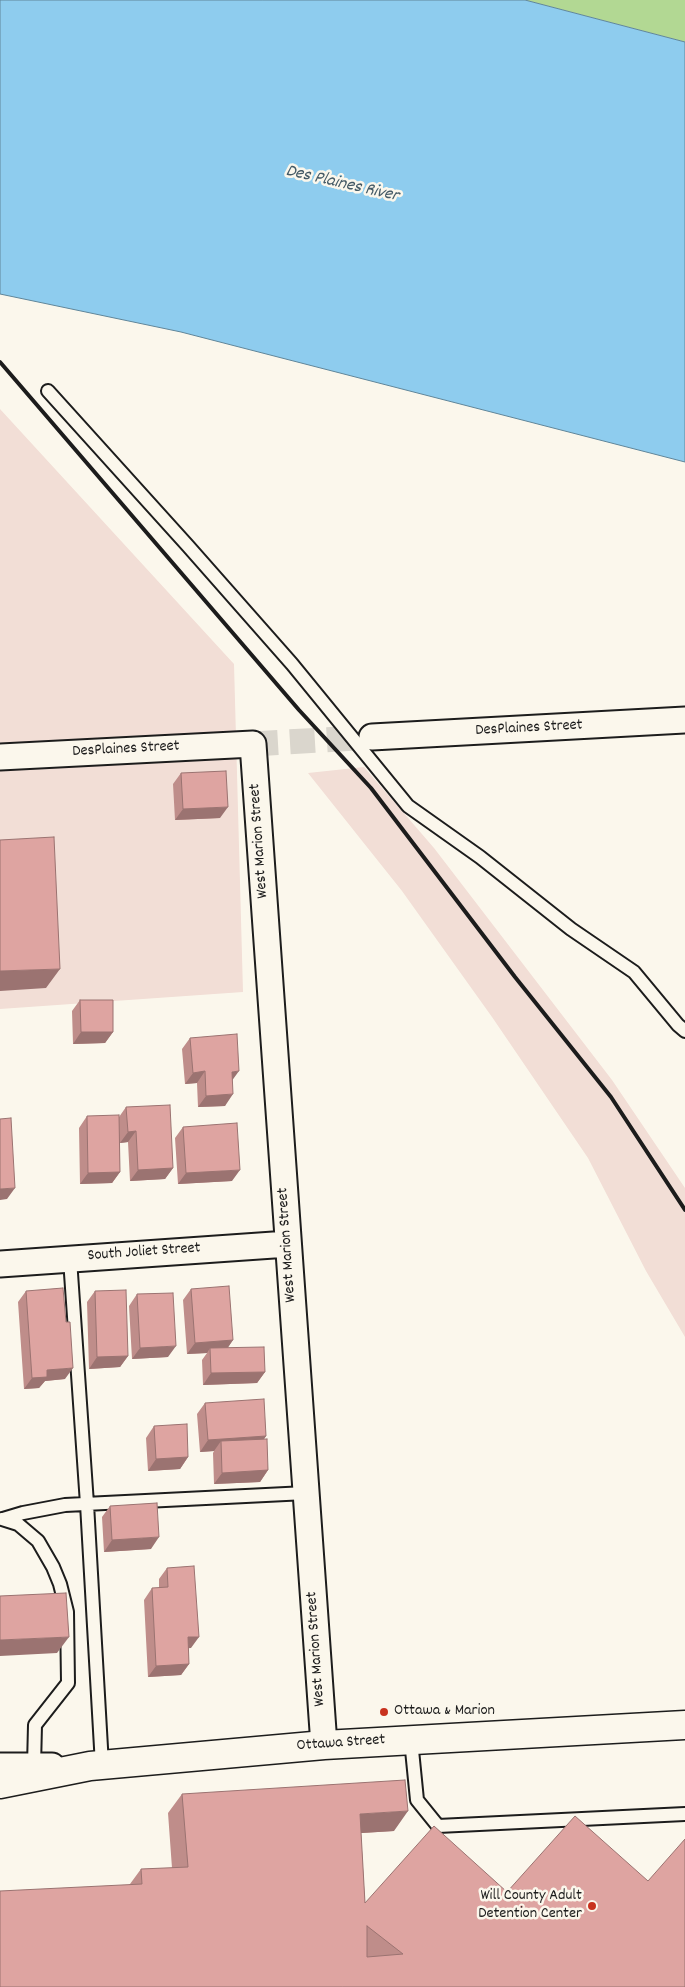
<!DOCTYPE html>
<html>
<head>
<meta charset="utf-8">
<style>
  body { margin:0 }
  canvas { display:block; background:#fbf7ec }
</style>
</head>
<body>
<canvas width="685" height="1987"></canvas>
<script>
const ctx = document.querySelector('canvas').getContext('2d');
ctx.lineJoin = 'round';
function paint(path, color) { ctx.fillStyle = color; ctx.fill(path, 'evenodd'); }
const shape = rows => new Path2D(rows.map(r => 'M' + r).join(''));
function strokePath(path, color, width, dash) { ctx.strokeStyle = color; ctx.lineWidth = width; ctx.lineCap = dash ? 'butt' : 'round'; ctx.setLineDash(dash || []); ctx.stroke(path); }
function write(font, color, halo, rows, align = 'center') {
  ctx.font = font + ' Dekko,sans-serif'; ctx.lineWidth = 5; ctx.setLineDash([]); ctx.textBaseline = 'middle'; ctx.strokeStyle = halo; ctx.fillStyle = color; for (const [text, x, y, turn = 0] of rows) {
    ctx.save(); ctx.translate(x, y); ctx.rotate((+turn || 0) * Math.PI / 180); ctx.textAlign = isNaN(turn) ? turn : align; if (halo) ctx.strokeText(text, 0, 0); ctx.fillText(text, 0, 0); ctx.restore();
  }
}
const built = shape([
  [0,409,234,664,243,992,0,1009],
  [364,767,434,848,612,1080,685,1188,685,1337,646,1271,588,1158,492,1017,402,891,308,773]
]);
const green = shape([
  [525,0,685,0,685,42]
]);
const water = shape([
  [0,0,525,0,685,42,685,462,181,332,0,294,0,0]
]);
const minorTunnel = shape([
  [253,744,372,737]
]);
const service = shape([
  [48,391,188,546,292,664,408,806,480,857,571,929,634,972,678,1025,685,1031],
  [70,1259,87,1504,102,1765],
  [2,1519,18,1524,38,1541,53,1567,60,1584,67,1612,68,1683,35,1725,34,1766],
  [3,1519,23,1513,65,1505,306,1493],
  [411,1740,417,1800,438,1826,685,1814]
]);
const minor = shape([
  [372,737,685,720],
  [0,757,253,744,324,1745],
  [0,1264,288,1244],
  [0,1766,52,1766]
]);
const primary = shape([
  [0,1784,90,1766,324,1745,685,1725]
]);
const rail = shape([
  [0,362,299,710,371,788,515,977,611,1097,685,1210]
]);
const wall = shape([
  [181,773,220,818,175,820,173,784],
  [80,1000,113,1032,105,1043,73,1044,72,1011],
  [190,1038,232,1081,225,1106,198,1107,197,1083,185,1084,182,1049],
  [126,1107,173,1168,165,1179,130,1181,128,1142,120,1143,120,1172,112,1183,80,1184,79,1128,87,1116,119,1117],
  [183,1127,232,1181,178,1184,175,1138],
  [191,1289,233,1340,227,1348,265,1372,257,1383,203,1385,202,1360,207,1353,187,1354,183,1300],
  [26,1291,65,1379,45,1381,39,1388,24,1389,18,1302],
  [95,1291,128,1356,120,1367,89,1369,87,1302],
  [137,1294,168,1357,132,1359,129,1306],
  [205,1403,266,1436,264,1439,268,1470,260,1482,214,1484,213,1453,214,1451,200,1452,197,1414],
  [154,1426,188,1457,180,1469,148,1471,146,1438],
  [110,1506,151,1549,104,1552,102,1517],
  [167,1568,191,1648,188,1648,189,1664,181,1675,148,1677,144,1600,152,1588,159,1588,159,1579],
  [182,1794,394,1831,361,1833,365,1903,648,1881,685,1987,0,1987,130,1884,141,1869,172,1868,168,1813]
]);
const shadedWall = shape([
  [228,807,220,818,175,820,183,809],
  [60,969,46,988,0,991,0,971],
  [81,1032,113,1032,105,1043,73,1044],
  [205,1071,197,1083,185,1084,193,1073],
  [239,1071,231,1082,232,1072],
  [233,1094,225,1106,198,1107,206,1096],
  [136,1131,128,1142,120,1143,128,1132],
  [173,1168,165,1179,130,1181,138,1170],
  [240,1170,232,1181,178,1184,186,1173],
  [120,1172,112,1183,80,1184,88,1173],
  [15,1188,7,1199,0,1200,0,1189],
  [233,1340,225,1352,210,1348,207,1353,187,1354,195,1343],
  [176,1346,168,1357,132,1359,140,1348],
  [128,1356,120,1367,89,1369,97,1357],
  [73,1368,65,1379,45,1381,39,1388,24,1389,32,1378,47,1370],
  [265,1372,257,1383,203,1385,211,1373],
  [266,1436,258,1448,221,1441,214,1451,200,1452,208,1440],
  [188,1457,180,1469,148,1471,156,1459],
  [268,1470,260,1482,214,1484,222,1473],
  [159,1537,151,1549,104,1552,112,1540],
  [69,1637,57,1653,0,1656,0,1640],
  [188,1637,199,1637,191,1648,180,1649],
  [189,1664,181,1675,148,1677,156,1666],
  [408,1811,394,1831,346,1834,360,1814]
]);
const building = shape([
  [226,771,228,807,183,809,181,773,226,771],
  [54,837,60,969,0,971,0,840,54,837],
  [80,1000,113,1000,113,1032,81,1032,80,1000],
  [237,1034,239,1071,232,1072,233,1094,206,1096,205,1071,193,1073,190,1038,237,1034],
  [170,1105,173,1168,138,1170,136,1131,128,1132,126,1107,170,1105],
  [119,1115,120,1172,88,1173,87,1116,119,1115],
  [11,1118,15,1188,0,1189,0,1119,11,1118],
  [237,1123,240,1170,186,1173,183,1127,237,1123],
  [229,1286,233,1340,195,1343,191,1289,229,1286],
  [63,1288,66,1322,70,1322,73,1368,47,1370,47,1377,32,1378,26,1291,63,1288],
  [126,1290,128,1356,97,1357,95,1291,126,1290],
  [173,1293,176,1346,140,1348,137,1294,173,1293],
  [264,1347,265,1372,211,1373,210,1348,264,1347],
  [264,1399,266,1436,208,1440,205,1403,264,1399],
  [187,1424,188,1457,156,1459,154,1426,187,1424],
  [267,1439,268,1470,222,1473,221,1441,267,1439],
  [157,1503,159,1537,112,1540,110,1506,157,1503],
  [194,1566,199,1637,188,1637,189,1664,156,1666,152,1588,168,1587,167,1568,194,1566],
  [66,1593,69,1637,0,1640,0,1596,66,1593],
  [405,1780,408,1811,360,1814,365,1903,434,1826,507,1892,575,1816,648,1881,685,1839,685,1987,0,1987,0,1891,142,1884,141,1869,188,1867,182,1794,405,1780],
  [367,1926,403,1954,367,1957,367,1926]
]);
const markers = [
  [384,1712,5,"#c8321e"],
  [592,1906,5,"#c8321e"]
];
const streetNames = [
  ["DesPlaines Street",529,729,-3],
  ["DesPlaines Street",126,750,-3],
  ["West Marion Street",260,841,-94],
  ["West Marion Street",288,1245,-94],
  ["South Joliet Street",144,1253,-4],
  ["West Marion Street",317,1649,-94],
  ["Ottawa Street",341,1744,-4]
];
const poiNames = [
  ["Ottawa & Marion",394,1712],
  ["Will County Adult",582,1897,"right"],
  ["Detention Center",582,1915,"right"]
];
const waterNames = [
  ["Des Plaines River",342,185,13]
];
paint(built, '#f2ded6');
paint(green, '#b2d893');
paint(water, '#8eccee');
strokePath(water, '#60869a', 1);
strokePath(minorTunnel, '#dad6cd', 25, [25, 12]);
strokePath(service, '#1c1c1c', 16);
strokePath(minor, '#1c1c1c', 29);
strokePath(primary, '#1c1c1c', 31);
strokePath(service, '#fbf7ec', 12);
strokePath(minor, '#fbf7ec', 25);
strokePath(primary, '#fbf7ec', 28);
strokePath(rail, '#1c1c1c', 4);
paint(wall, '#bf8d8a');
paint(shadedWall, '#9b7371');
paint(building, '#dea4a1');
strokePath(building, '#9b7371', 1);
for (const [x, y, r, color] of markers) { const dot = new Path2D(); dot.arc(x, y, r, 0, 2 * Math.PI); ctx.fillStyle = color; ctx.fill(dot); strokePath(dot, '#fbf7ec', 2); }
write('16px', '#1c1c1c', '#fbf7ec', streetNames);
write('16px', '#1c1c1c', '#fbf7ec', poiNames, 'left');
write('italic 18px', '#445a66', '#fbf7ec', waterNames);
</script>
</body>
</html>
